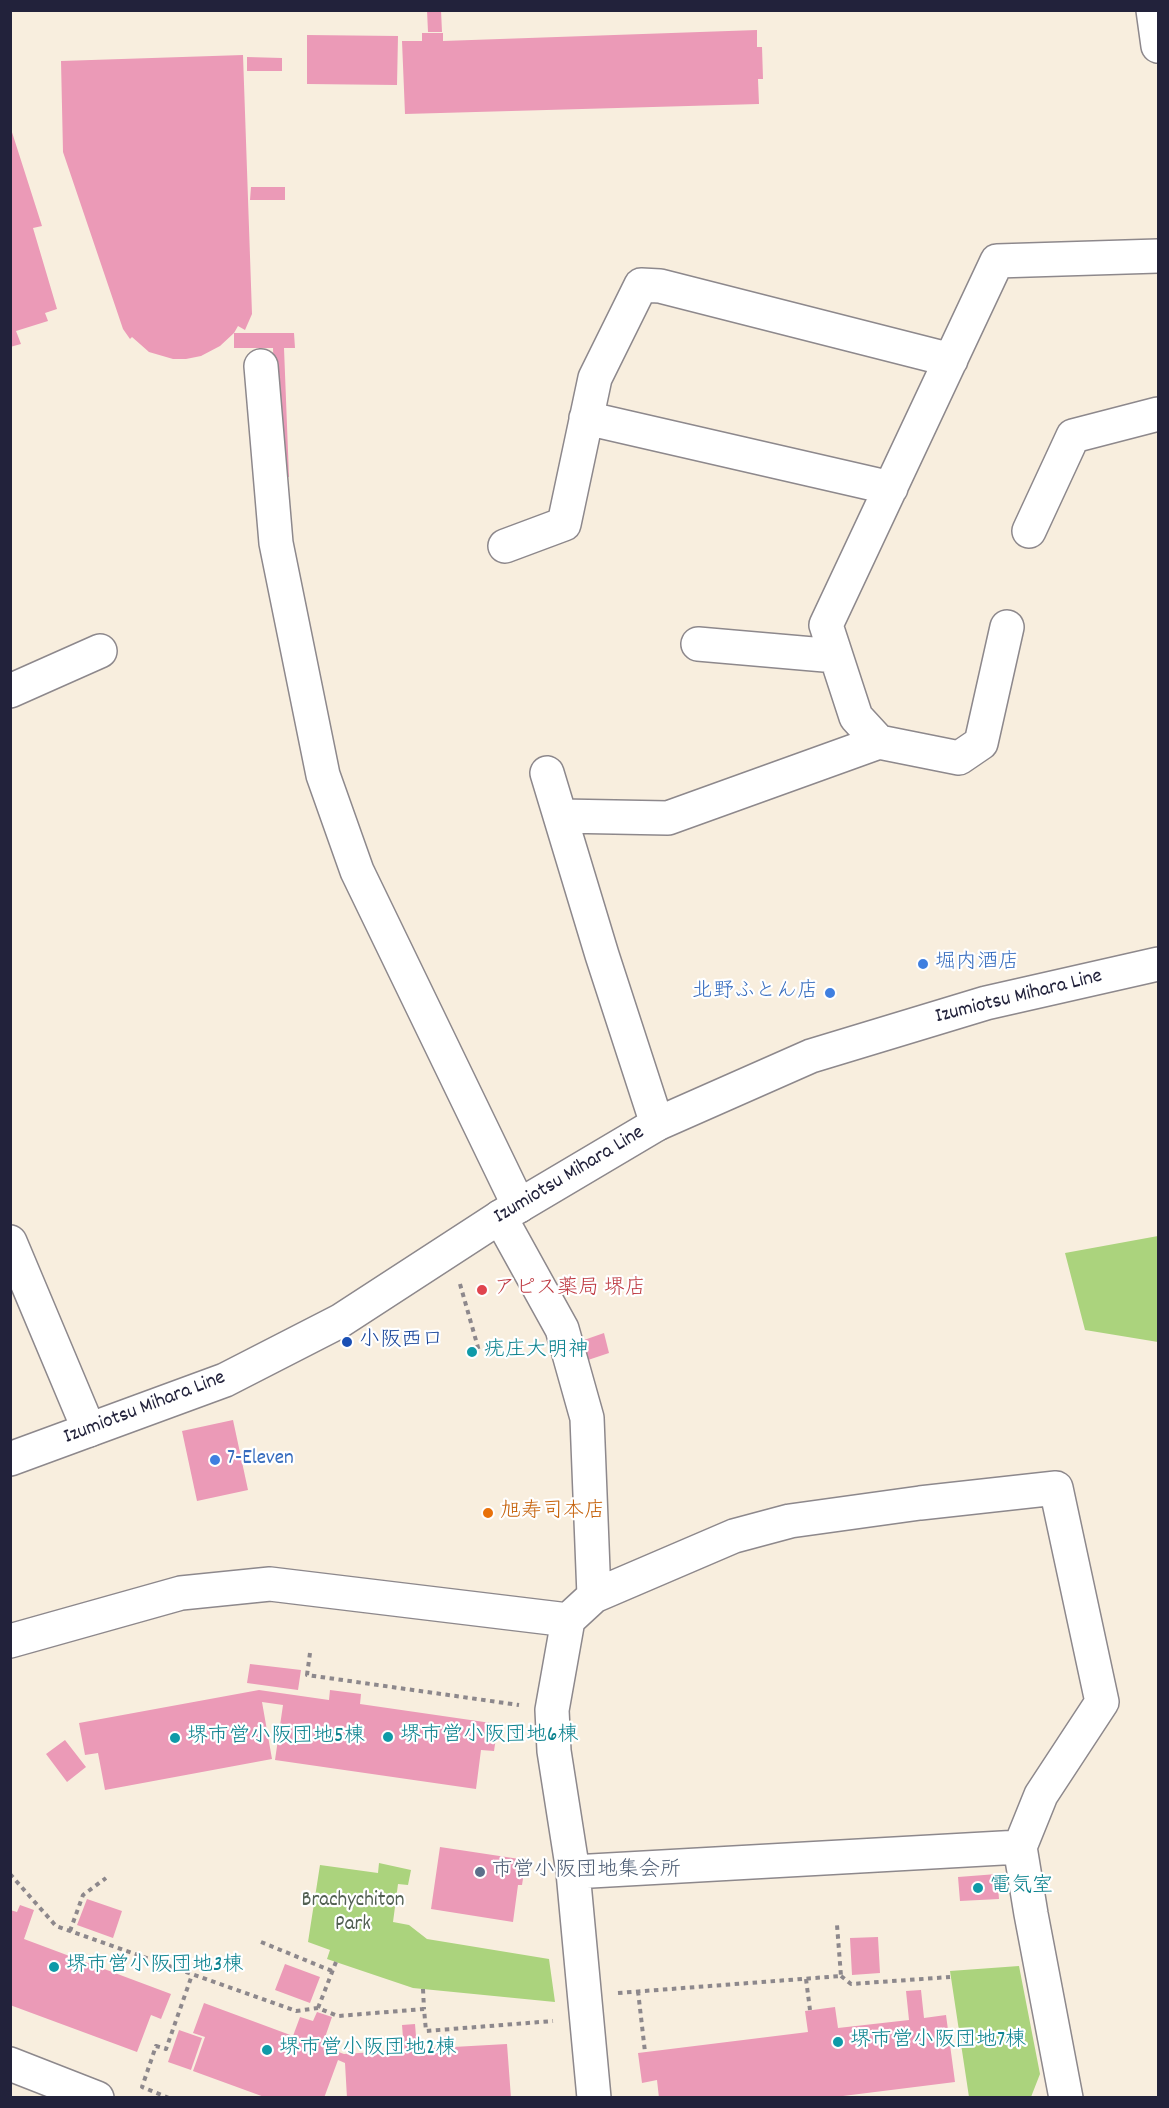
<!DOCTYPE html>
<html>
<head>
<meta charset="utf-8">
<style>
  body { margin:0 }
  #map { position:relative; width:1169px; height:2108px; overflow:hidden; background:#f8eede; font-family:Dekko,sans-serif }
  canvas { display:block }
  .frame { position:absolute; inset:0; border:12px solid #22223b; pointer-events:none }
</style>
</head>
<body>
<div id="map">
<canvas width="1169" height="2108"></canvas>
<div class="frame"></div>
</div>
<script>
const ctx = document.querySelector('canvas').getContext('2d');
ctx.lineJoin = 'round';
function paint(path, color) { ctx.fillStyle = color; ctx.fill(path, 'evenodd'); }
const shape = rows => new Path2D(rows.map(r => 'M' + r).join(''));
function strokePath(path, color, width, dash) { ctx.strokeStyle = color; ctx.lineWidth = width; ctx.lineCap = dash ? 'butt' : 'round'; ctx.setLineDash(dash || []); ctx.stroke(path); }
function write(font, color, halo, rows, align = 'center') {
  ctx.font = font + ' Dekko,"Klee One",sans-serif'; ctx.lineWidth = 4.5; ctx.setLineDash([]); ctx.textBaseline = 'middle'; ctx.strokeStyle = halo; ctx.fillStyle = color; for (const [text, x, y, turn = 0] of rows) {
    ctx.save(); ctx.translate(x, y); ctx.rotate((+turn || 0) * Math.PI / 180); ctx.textAlign = isNaN(turn) ? turn : align; if (halo) ctx.strokeText(text, 0, 0); ctx.fillText(text, 0, 0); ctx.restore();
  }
}
const green = shape([
  [1158,1236,1158,1342,1085,1330,1065,1253],
  [379,1863,411,1870,408,1885,398,1884,393,1922,409,1925,427,1939,549,1959,555,2002,413,1988,327,1959,330,1950,308,1942,320,1865,378,1873],
  [1019,1966,1040,2074,1031,2097,969,2097,950,1971]
]);
const building = shape([
  [427,10,441,10,442,32,428,32],
  [757,30,757,47,762,47,763,79,758,79,759,104,405,114,402,41,422,41,422,33,443,33,443,41],
  [307,35,398,36,397,85,307,84],
  [243,55,252,314,245,330,238,326,234,333,294,333,295,348,284,348,289,477,277,478,273,348,234,348,234,333,220,346,201,356,186,359,173,359,149,352,132,337,130,339,123,329,63,152,61,61],
  [247,57,282,58,282,71,247,71],
  [10,126,42,226,33,228,57,309,45,313,48,321,16,331,21,344,10,347],
  [251,187,285,187,285,200,250,200],
  [604,1333,609,1353,588,1360,584,1340],
  [233,1420,248,1490,197,1501,182,1431],
  [250,1664,301,1670,298,1690,247,1683],
  [259,1690,329,1700,330,1690,361,1694,360,1704,498,1724,494,1751,481,1750,476,1789,275,1760,283,1705,262,1702,272,1759,105,1790,98,1753,85,1755,79,1723],
  [65,1740,86,1767,67,1782,46,1754],
  [440,1847,526,1860,522,1885,518,1885,513,1922,431,1909],
  [997,1874,999,1899,960,1901,958,1877],
  [87,1899,122,1911,113,1938,77,1925],
  [20,1905,34,1910,24,1939,171,1994,161,2019,151,2015,137,2052,10,2005,10,1910,17,1912],
  [878,1937,880,1973,852,1975,850,1938],
  [285,1964,320,1977,310,2003,275,1990],
  [921,1990,924,2018,946,2015,955,2082,827,2098,659,2098,657,2080,642,2083,638,2053,808,2032,805,2011,835,2007,838,2028,909,2020,906,1991],
  [204,2003,293,2036,300,2017,313,2021,317,2012,332,2017,322,2046,344,2054,404,2050,402,2025,415,2024,417,2049,507,2044,511,2098,347,2098,345,2063,338,2060,324,2098,267,2098,193,2071,205,2037,193,2033],
  [179,2030,202,2038,191,2070,168,2062]
]);
const path = shape([
  [460,1284,479,1351,472,1352],
  [310,1653,307,1675,519,1705],
  [10,1874,56,1926,296,2011,318,2008,338,2016,424,2009,426,2031,553,2021],
  [70,1931,83,1895,106,1878],
  [261,1942,332,1971],
  [841,1976,851,1984,950,1977],
  [806,1979,810,2010],
  [423,1989,424,2009],
  [638,1991,645,2052],
  [618,1993,841,1976,837,1925],
  [318,2008,336,1962],
  [169,2098,142,2087,156,2046,166,2049,192,1975]
]);
const minor = shape([
  [1153,10,1158,46],
  [261,366,276,543,323,775,357,871,519,1206],
  [586,418,891,488],
  [1029,531,1073,436,1158,414],
  [505,546,564,524,595,378,641,285,660,286,951,360],
  [1007,627,981,743,959,758,879,742,856,717,826,625,997,261,1158,256],
  [698,644,836,656],
  [10,691,100,651],
  [547,773,602,955,657,1124],
  [561,816,668,818,879,742],
  [500,1217,562,1329,587,1418,594,1596],
  [10,1242,89,1430],
  [568,1620,552,1710,554,1751,573,1872,594,2098],
  [10,1641,181,1593,270,1584,568,1620,594,1596,734,1536,790,1521,920,1503,1056,1488,1102,1702,1041,1795,1020,1847,1031,1914,1066,2098],
  [573,1872,1020,1847],
  [10,2064,97,2098]
]);
const major = shape([
  [10,1459,225,1380,340,1321,500,1217,657,1124,811,1056,986,1003,1158,964]
]);
const markers = [
  [923,964,6,"#3f7fe0"],
  [830,993,6,"#3f7fe0"],
  [482,1290,6,"#e0444e"],
  [347,1342,6,"#1a4fb4"],
  [472,1352,6,"#0f9aa8"],
  [215,1460,6,"#3f7fe0"],
  [488,1513,6,"#e8710a"],
  [388,1737,6,"#0f9aa8"],
  [175,1738,6,"#0f9aa8"],
  [480,1872,6,"#5c6f8a"],
  [978,1888,6,"#0f9aa8"],
  [54,1967,6,"#0f9aa8"],
  [838,2042,6,"#0f9aa8"],
  [267,2050,6,"#0f9aa8"]
];
const shopNames = [
  ["堀内酒店",935,964],
  ["北野ふとん店",818,993,"right"],
  ["7-Eleven",227,1460]
];
const streetNames = [
  ["Izumiotsu Mihara Line",1019,998,-14],
  ["Izumiotsu Mihara Line",570,1176,-31],
  ["Izumiotsu Mihara Line",145,1409,-21]
];
const healthNames = [
  ["アピス薬局 堺店",494,1290]
];
const transitNames = [
  ["小阪西口",359,1342]
];
const cultureNames = [
  ["疣庄大明神",484,1352],
  ["堺市営小阪団地6棟",400,1737],
  ["堺市営小阪団地5棟",187,1738],
  ["電気室",990,1888],
  ["堺市営小阪団地3棟",66,1967],
  ["堺市営小阪団地7棟",850,2042],
  ["堺市営小阪団地2棟",279,2050]
];
const foodNames = [
  ["旭寿司本店",500,1513]
];
const serviceNames = [
  ["市営小阪団地集会所",492,1872]
];
const parkNames = [
  ["Brachychiton",353,1902],
  ["Park",353,1926]
];
paint(green, '#abd37d');
paint(building, '#eb9ab7');
strokePath(minor, '#8d888c', 36);
strokePath(major, '#8d888c', 36);
strokePath(path, '#8d888c', 4, [4.5, 4.5]);
strokePath(minor, '#fff', 33);
strokePath(major, '#fff', 33);
for (const [x, y, r, color] of markers) { const dot = new Path2D(); dot.arc(x, y, r, 0, 2 * Math.PI); ctx.fillStyle = color; ctx.fill(dot); strokePath(dot, '#fff', 2); }
write('21px', '#366cbe', '#fff', shopNames, 'left');
write('21px', '#22223b', '#fff', streetNames);
write('21px', '#be3a42', '#fff', healthNames, 'left');
write('21px', '#164399', '#fff', transitNames, 'left');
write('21px', '#0d838f', '#fff', cultureNames, 'left');
write('21px', '#c56008', '#fff', foodNames, 'left');
write('21px', '#4e5e75', '#fff', serviceNames, 'left');
write('21px', '#526052', '#fff', parkNames);
</script>
</body>
</html>
